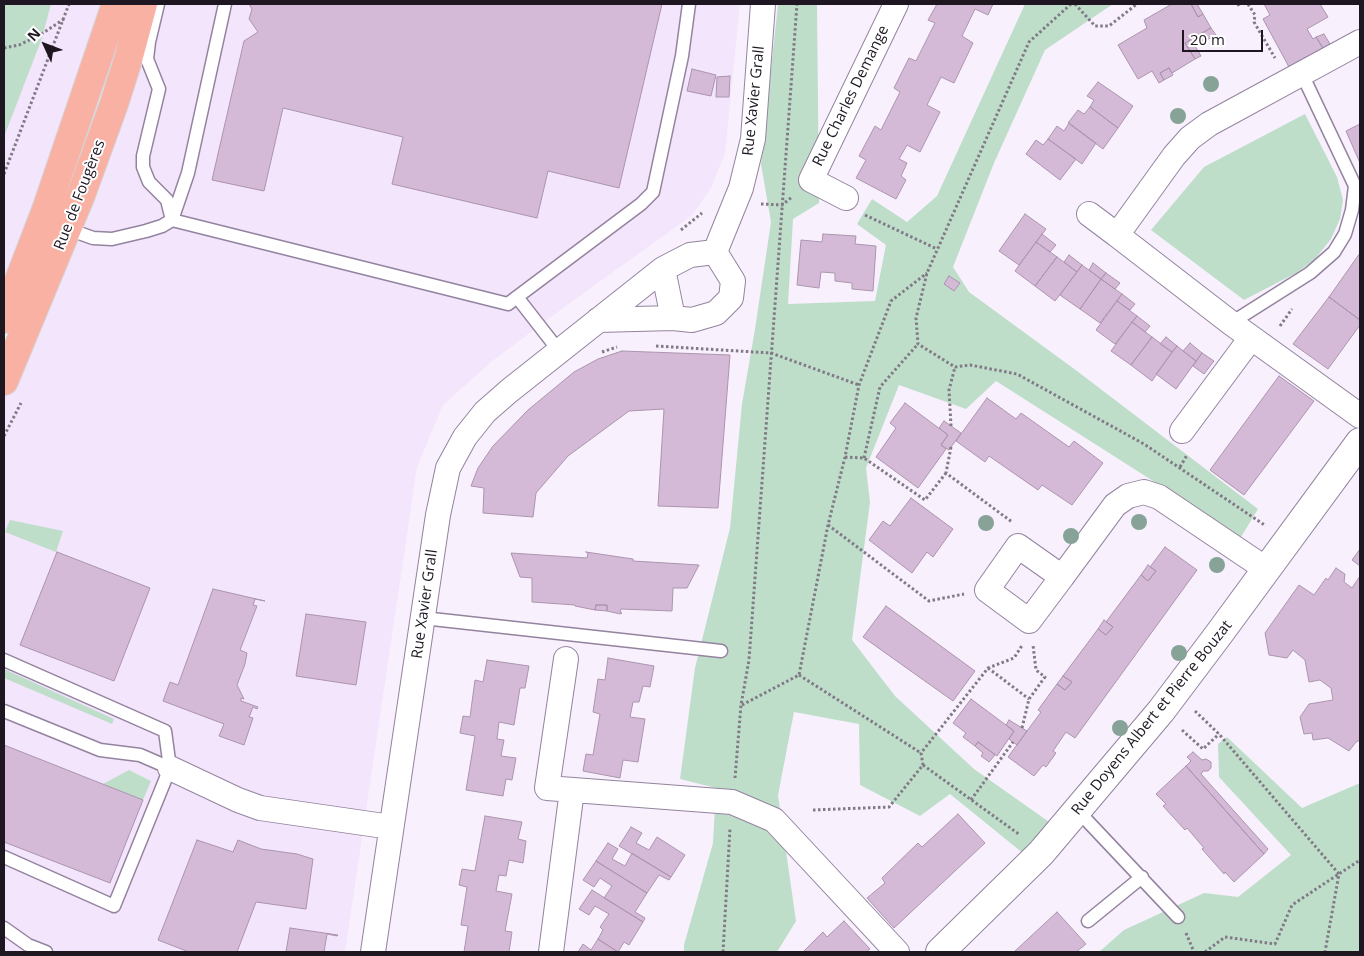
<!DOCTYPE html>
<html>
<head>
<meta charset="utf-8">
<style>
  body { margin:0 }
  #map { position:relative; width:1364px; height:956px; overflow:hidden; background:#f8f0fd; font-family:"Open Sans",sans-serif }
  canvas { display:block }
  .frame { position:absolute; inset:0; border:5px solid #1e1722; pointer-events:none }
  .north { position:absolute; left:20px; top:20px; width:50px; height:50px; -webkit-text-stroke:4px #fff; paint-order:stroke; rotate:313deg; font-size:14px; font-weight:700; line-height:20px; text-align:center; color:#1e1722 }
  .north::after { content:''; display:block; margin:auto; width:18px; height:22px; background:#1e1722; clip-path:polygon(50% 0,100% 100%,50% 72%,0 100%) }
  .scale { position:absolute; left:1182px; top:30px; width:81px; height:22px; box-sizing:border-box; border:2px solid #1e1722; border-top:0; padding-left:6px; font-size:15px; line-height:18px; white-space:nowrap; color:#1e1722; -webkit-text-stroke:4px #fff; paint-order:stroke }
</style>
</head>
<body>
<div id="map">
<canvas width="1364" height="956"></canvas>
<div class="frame"></div>
<div class="north">N</div>
<div class="scale">20 m</div>
</div>
<script>
const ctx = document.querySelector('canvas').getContext('2d');
ctx.lineJoin = 'round';
function paint(path, color) { ctx.fillStyle = color; ctx.fill(path, 'evenodd'); }
const shape = rows => new Path2D(rows.map(r => 'M' + r).join(''));
function strokePath(path, color, width, dash) { ctx.strokeStyle = color; ctx.lineWidth = width; ctx.lineCap = dash ? 'butt' : 'round'; ctx.setLineDash(dash || []); ctx.stroke(path); }
function write(font, color, halo, rows, align = 'center') {
  ctx.font = font + ' "Open Sans",sans-serif'; ctx.lineWidth = 4; ctx.setLineDash([]); ctx.textBaseline = 'middle'; ctx.strokeStyle = halo; ctx.fillStyle = color; for (const [text, x, y, turn = 0] of rows) {
    ctx.save(); ctx.translate(x, y); ctx.rotate((+turn || 0) * Math.PI / 180); ctx.textAlign = isNaN(turn) ? turn : align; if (halo) ctx.strokeText(text, 0, 0); ctx.fillText(text, 0, 0); ctx.restore();
  }
}
const built = shape([
  [4,4,116,4,4,319],
  [153,4,740,4,725,153,711,188,691,216,563,308,491,362,443,405,417,467,345,952,4,952,4,393]
]);
const green = shape([
  [4,4,51,4,42,38,4,137],
  [778,4,817,4,819,203,793,219,788,304,875,301,886,245,857,224,872,199,907,222,937,196,1025,4,1113,4,1045,50,994,163,953,267,969,292,1077,371,1258,509,1241,537,996,381,966,409,899,385,866,468,870,502,852,640,895,696,974,769,1052,824,1024,854,950,794,920,816,860,785,859,724,794,712,778,795,796,921,777,952,684,952,684,945,713,843,716,788,680,779,695,668,730,528,742,404,755,329,771,222,761,164],
  [1305,114,1337,177,1343,200,1340,219,1331,239,1315,259,1296,273,1244,300,1151,230,1204,167],
  [10,520,63,531,56,552,5,532],
  [4,669,114,719,112,724,4,678],
  [1227,737,1302,808,1360,783,1360,952,1099,952,1124,930,1204,893,1238,897,1291,855,1219,777,1218,744],
  [129,770,151,781,143,800,103,784]
]);
const building = shape([
  [249,4,662,4,619,188,548,171,537,218,392,184,403,137,283,108,264,191,212,180,244,41,258,32,249,19,252,9,249,4],
  [937,4,993,4,988,15,975,9,962,36,973,43,954,83,941,77,927,105,940,112,920,152,907,145,899,159,907,163,901,176,906,180,896,199,856,178,866,160,859,156,875,126,881,130,900,92,894,88,909,58,916,61,935,23,928,20,937,4],
  [1172,4,1191,4,1198,17,1203,14,1211,28,1185,43,1195,59,1172,73,1169,68,1160,73,1164,80,1159,83,1152,71,1138,79,1118,45,1147,28,1144,20,1172,4],
  [1191,4,1197,4,1203,14,1198,17,1191,4],
  [1264,4,1320,4,1328,17,1307,29,1313,39,1316,37,1323,48,1289,67,1263,19,1270,15,1264,4],
  [1211,28,1216,35,1203,42,1200,34,1211,28],
  [1324,34,1330,44,1323,48,1316,37,1324,34],
  [1191,39,1201,56,1195,59,1185,43,1191,39],
  [1169,68,1173,75,1164,80,1160,73,1169,68],
  [692,69,716,75,711,96,687,91,692,69],
  [730,76,729,97,716,97,717,77,730,76],
  [1098,82,1133,106,1118,128,1090,107,1094,100,1087,96,1098,82],
  [1090,107,1118,128,1103,149,1068,123,1078,110,1084,114,1090,107],
  [1069,123,1096,143,1082,164,1048,139,1057,126,1064,131,1069,123],
  [1360,124,1360,163,1346,131,1360,124],
  [1048,139,1076,159,1060,180,1026,154,1036,140,1043,145,1048,139],
  [1025,214,1046,229,1019,265,999,251,1025,214],
  [823,234,856,236,855,244,876,246,873,291,852,289,852,283,835,281,835,273,821,272,819,288,797,285,801,240,822,242,823,234],
  [1042,234,1056,245,1050,252,1036,242,1042,234],
  [1036,242,1057,257,1035,286,1015,271,1036,242],
  [1360,253,1360,320,1329,297,1360,253],
  [1069,255,1082,265,1077,272,1064,262,1069,255],
  [1057,257,1077,272,1055,301,1035,286,1057,257],
  [1093,263,1106,273,1101,279,1089,270,1093,263],
  [1082,265,1101,279,1080,309,1060,295,1082,265],
  [1106,273,1120,283,1115,289,1101,279,1106,273],
  [949,276,960,283,954,291,944,284,949,276],
  [1101,279,1122,294,1100,323,1080,309,1101,279],
  [1122,294,1135,304,1130,310,1117,301,1122,294],
  [1329,297,1360,320,1360,325,1328,369,1293,344,1329,297],
  [1117,301,1137,316,1115,344,1096,330,1117,301],
  [1137,316,1150,326,1145,332,1132,322,1137,316],
  [1132,322,1152,337,1131,365,1111,351,1132,322],
  [1152,337,1172,352,1152,381,1131,365,1152,337],
  [1166,337,1177,346,1172,352,1160,344,1166,337],
  [1190,343,1202,353,1196,361,1183,351,1190,343],
  [1177,346,1196,361,1176,389,1156,374,1177,346],
  [622,351,730,355,718,508,658,506,664,409,629,411,568,456,536,493,533,517,483,513,484,488,471,486,478,468,493,446,528,410,574,372,598,359,622,351],
  [1202,353,1214,361,1204,374,1193,366,1202,353],
  [1279,376,1314,401,1244,495,1210,470,1279,376],
  [987,398,1016,419,1021,413,1069,447,1074,441,1103,463,1072,505,1042,485,1038,490,989,456,985,462,956,441,987,398],
  [905,403,948,435,941,445,946,449,918,488,876,457,896,428,890,423,905,403],
  [944,421,961,433,949,450,941,445,948,435,939,428,944,421],
  [911,498,953,529,933,557,927,552,912,573,869,540,883,521,890,526,911,498],
  [1165,547,1197,570,1075,738,1066,732,1053,751,1056,753,1046,767,1043,765,1034,776,1008,757,1041,712,1038,710,1057,684,1065,690,1072,682,1063,676,1098,629,1106,635,1113,627,1106,622,1141,575,1148,581,1156,571,1150,567,1165,547],
  [1360,549,1360,566,1352,560,1360,549],
  [57,552,150,588,114,681,20,645,57,552],
  [586,552,633,559,633,561,699,565,687,588,673,588,672,611,621,609,620,612,622,613,620,614,607,611,607,605,596,605,595,610,575,606,575,605,532,602,532,578,520,577,511,553,587,558,588,553,586,552],
  [1148,565,1156,571,1148,581,1141,575,1148,565],
  [1336,568,1345,574,1344,582,1352,588,1360,576,1360,740,1356,742,1349,751,1328,738,1313,740,1312,733,1304,734,1300,717,1309,704,1333,700,1331,688,1320,680,1309,682,1305,660,1293,650,1287,658,1269,655,1265,633,1299,585,1314,595,1326,578,1328,580,1336,568],
  [213,589,265,601,255,599,253,605,257,606,240,650,247,653,245,664,237,685,244,699,241,698,241,701,258,707,257,709,253,707,249,717,253,718,244,745,219,736,224,724,163,701,170,682,178,685,213,589],
  [596,605,607,605,607,611,595,610,596,605],
  [886,606,975,671,953,701,863,637,886,606],
  [306,614,366,622,356,685,296,676,306,614],
  [1104,620,1113,627,1106,635,1098,629,1104,620],
  [608,658,654,666,650,687,643,686,639,702,633,702,630,717,645,719,638,762,623,760,620,778,583,771,586,754,593,755,600,714,593,712,598,679,605,680,608,658],
  [487,660,529,666,525,688,520,688,514,725,499,722,497,739,504,740,501,756,516,758,512,780,506,779,503,796,466,790,475,736,460,733,463,716,470,717,475,680,483,682,487,660],
  [1063,676,1072,682,1065,690,1057,684,1063,676],
  [971,699,1014,731,997,756,978,742,975,746,963,737,966,733,953,723,971,699],
  [1009,720,1027,731,1017,745,1009,739,1014,731,1006,725,1009,720],
  [978,742,995,755,989,762,981,756,983,753,975,746,978,742],
  [4,745,143,800,110,883,4,842,4,745],
  [1193,752,1202,760,1206,759,1211,762,1211,768,1208,771,1203,771,1201,774,1268,849,1264,854,1186,766,1191,761,1187,757,1193,752],
  [1186,766,1264,854,1234,882,1225,872,1224,874,1202,849,1204,848,1187,828,1185,830,1163,806,1166,804,1156,794,1186,766],
  [958,814,985,843,894,928,867,898,885,883,882,878,918,843,922,847,958,814],
  [485,816,522,822,518,839,526,841,523,863,509,860,506,876,499,875,496,891,512,894,505,931,512,932,509,952,464,952,468,926,461,925,467,887,459,885,462,869,475,871,485,816],
  [631,827,642,833,636,843,649,850,657,837,685,855,671,877,619,846,631,827],
  [197,840,233,852,238,840,261,849,297,854,313,859,306,909,256,902,237,952,189,952,158,940,197,840],
  [608,843,618,849,612,859,625,866,632,853,671,877,669,880,659,875,647,893,596,861,608,843],
  [596,861,647,893,635,912,645,918,643,922,604,898,612,886,600,878,594,887,583,880,596,861],
  [592,890,643,922,629,945,624,942,618,952,598,939,603,930,600,927,609,914,595,906,589,915,579,909,592,890],
  [1057,912,1086,944,1076,952,1016,952,1015,951,1057,912],
  [844,921,870,949,866,952,803,952,823,932,827,937,844,921],
  [290,928,338,935,337,936,327,934,324,952,286,952,290,928],
  [598,939,618,952,578,952,583,944,591,950,598,939]
]);
const path = shape([
  [1071,4,1029,42,927,273,916,318,918,344,955,367,970,365,1017,374,1144,444,1266,526],
  [1075,4,1095,26,1109,26,1137,4],
  [1238,4,1239,6],
  [1248,4,1255,15,1254,22,1275,58],
  [4,48,19,45,40,35,64,19],
  [4,174,69,4],
  [761,204,782,205,792,197],
  [865,215,937,249],
  [681,230,702,213],
  [1280,326,1292,309],
  [656,346,771,353,859,385],
  [602,352,617,347],
  [951,426,949,390,955,367],
  [4,436,21,403],
  [951,447,946,473,1012,522],
  [845,457,864,458,925,500,946,473],
  [864,458,880,387,918,344],
  [1180,467,1187,455],
  [828,525,929,601,964,594],
  [988,668,1029,699],
  [799,675,921,753],
  [742,705,799,675,828,525,845,457,859,385,891,301,927,273],
  [1195,711,1219,734,1339,874,1325,952],
  [1022,728,1029,699,1045,677,1036,670,1033,645],
  [1182,730,1203,749,1219,734],
  [923,765,1020,835],
  [735,778,741,705,749,660,797,4],
  [971,800,1013,742],
  [813,810,889,807,923,765,921,753,988,668,1014,658,1023,644],
  [1186,933,1194,952],
  [723,952,730,829],
  [1205,952,1225,937,1275,944,1292,905,1360,860]
]);
const service = shape([
  [225,4,188,173,172,220,508,304,517,297,559,351],
  [65,226,68,229,93,238,112,239,146,231,162,226,172,220,167,200,149,182,143,167,143,156,159,89,147,59,149,42,158,4],
  [517,297,641,204,653,192,682,56,689,4],
  [1231,323,1310,273,1334,252,1345,234,1352,210,1355,186,1302,74],
  [423,618,721,651],
  [4,660,165,731,170,768,114,906,4,857],
  [4,711,100,750,140,755,170,768],
  [1078,811,1178,917],
  [1088,921,1142,877],
  [4,928,28,945,46,952]
]);
const minor = shape([
  [1360,42,1209,124,1190,138,1174,156,1117,235,1231,323,1360,416],
  [846,198,811,180,896,4],
  [1089,214,1117,235],
  [715,252,741,188,753,139,763,4],
  [715,252,733,281,731,298,716,313,692,320,673,318,663,269,690,255,715,252],
  [598,320,673,318],
  [1182,431,1251,338],
  [1062,577,1029,621,987,590,1018,546,1062,577,1115,505,1128,496,1144,492,1159,497,1266,569],
  [566,659,547,788,732,802,774,820,897,952],
  [170,768,238,800,260,808,391,827],
  [373,952,438,515,448,468,465,437,485,412,509,391,663,269],
  [551,952,572,790]
]);
const tertiary = shape([
  [940,952,1041,853,1161,711,1219,634,1360,442]
]);
const primary = shape([
  [4,319,46,210,116,4],
  [4,381,81,195,114,104,128,60,143,4]
]);
const trees = [
  [1211,84],
  [1178,116],
  [1139,522],
  [986,523],
  [1071,536],
  [1217,565],
  [1179,653],
  [1120,728]
];
const streetNames = [
  ["Rue Charles Demange",851,96,-64],
  ["Rue Xavier Grall",754,101,-84],
  ["Rue de Fougères",80,195,-69],
  ["Rue Xavier Grall",425,604,-82],
  ["Rue Doyens Albert et Pierre Bouzat",1152,718,-51]
];
paint(built, '#f3e5fc');
paint(green, '#bedeca');
paint(building, '#d4bad7');
strokePath(building, '#ac94ae', 1);
strokePath(service, '#94839f', 15);
strokePath(minor, '#94839f', 26);
strokePath(tertiary, '#94839f', 30);
strokePath(primary, '#d6d5d7', 30);
strokePath(path, '#817a86', 3, [2.5, 2.5]);
strokePath(service, '#fff', 12);
strokePath(minor, '#fff', 24);
strokePath(tertiary, '#fff', 28);
strokePath(primary, '#f8b1a3', 28);
ctx.fillStyle = '#87a297';
for (const [x, y] of trees) { ctx.beginPath(); ctx.arc(x, y, 8, 0, 2 * Math.PI); ctx.fill(); }
write('15px', '#1e1722', '#fff', streetNames);
</script>
</body>
</html>
